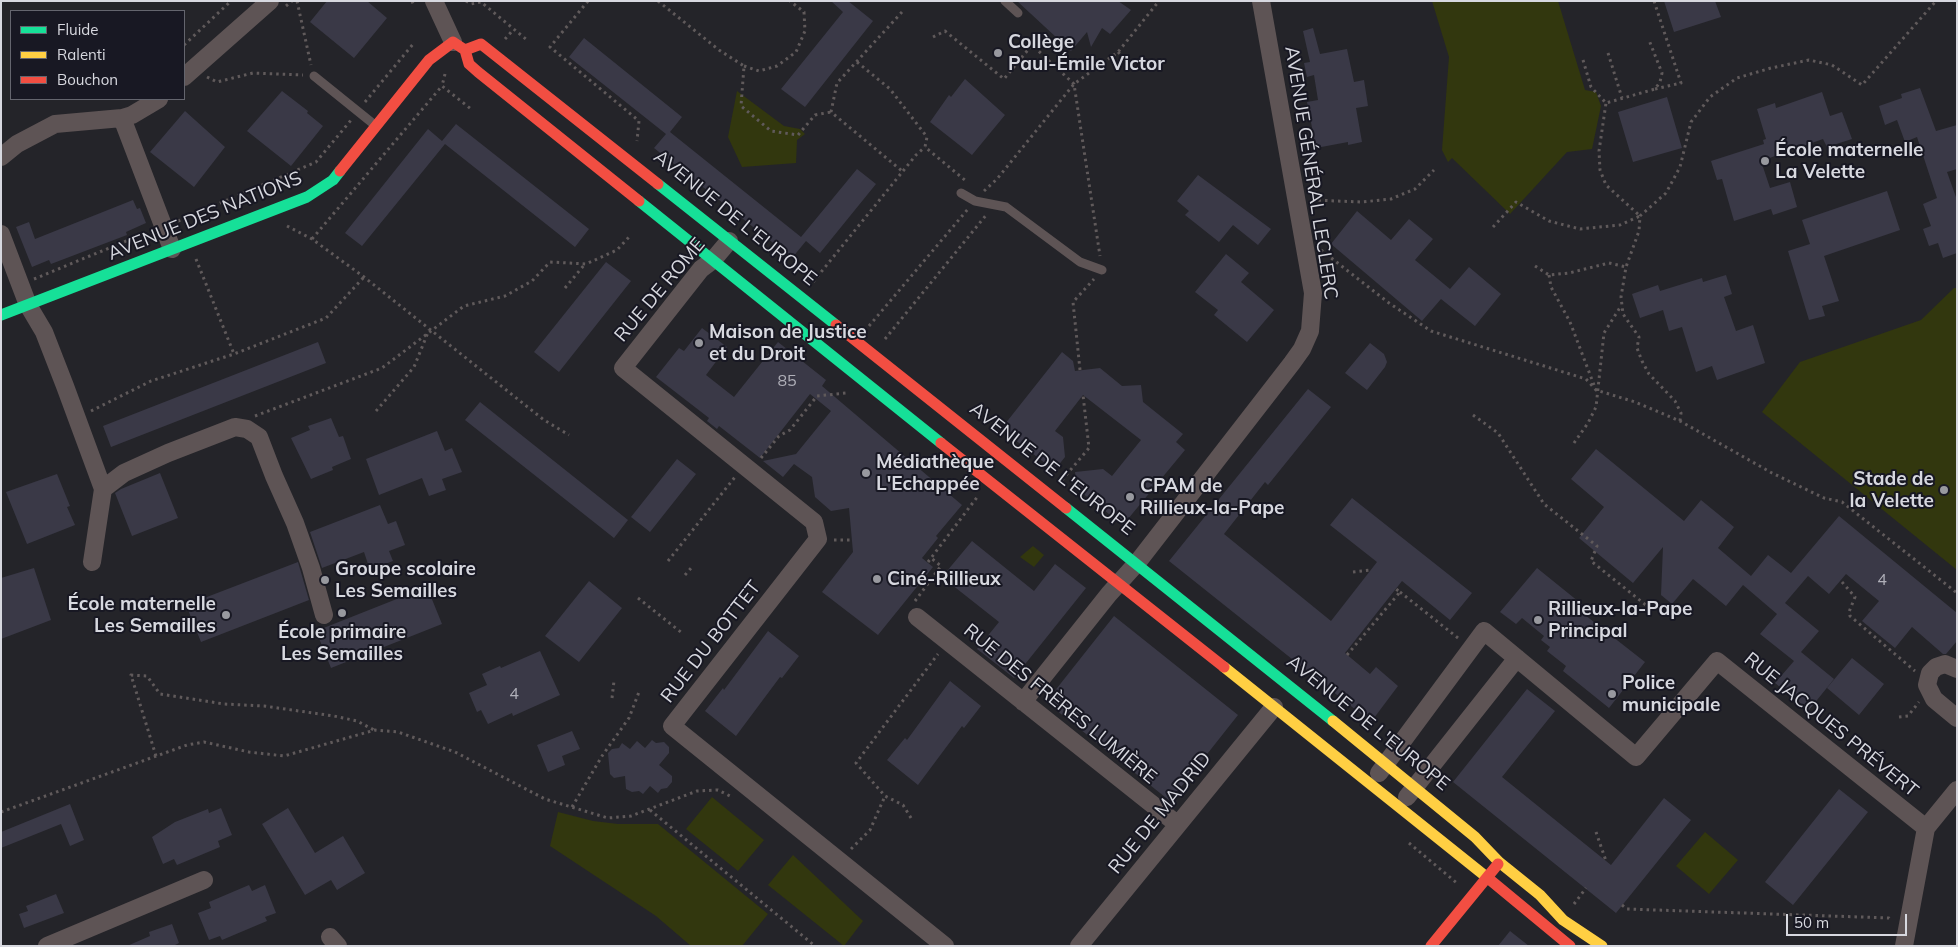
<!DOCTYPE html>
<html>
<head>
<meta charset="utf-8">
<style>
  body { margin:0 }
  #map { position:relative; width:1958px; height:947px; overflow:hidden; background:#242429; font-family:Mulish,sans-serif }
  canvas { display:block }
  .frame { position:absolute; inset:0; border:2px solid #d7d8df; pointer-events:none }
  .legend { position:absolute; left:10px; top:10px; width:175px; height:90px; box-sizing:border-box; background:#181823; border:1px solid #64656e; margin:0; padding:6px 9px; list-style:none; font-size:15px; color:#d7d8df }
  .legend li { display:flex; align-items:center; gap:10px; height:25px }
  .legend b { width:25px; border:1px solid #64656e }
  .scale { position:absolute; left:1786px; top:914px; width:121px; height:22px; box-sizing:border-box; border:2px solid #d7d8df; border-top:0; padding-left:6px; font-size:15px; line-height:18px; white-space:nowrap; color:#d7d8df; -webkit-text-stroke:4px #181823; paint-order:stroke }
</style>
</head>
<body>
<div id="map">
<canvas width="1958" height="947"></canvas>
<div class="frame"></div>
<ul class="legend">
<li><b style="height:6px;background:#16e098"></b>Fluide</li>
<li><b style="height:6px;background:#ffcf43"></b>Ralenti</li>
<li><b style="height:6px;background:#f24e42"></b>Bouchon</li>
</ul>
<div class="scale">50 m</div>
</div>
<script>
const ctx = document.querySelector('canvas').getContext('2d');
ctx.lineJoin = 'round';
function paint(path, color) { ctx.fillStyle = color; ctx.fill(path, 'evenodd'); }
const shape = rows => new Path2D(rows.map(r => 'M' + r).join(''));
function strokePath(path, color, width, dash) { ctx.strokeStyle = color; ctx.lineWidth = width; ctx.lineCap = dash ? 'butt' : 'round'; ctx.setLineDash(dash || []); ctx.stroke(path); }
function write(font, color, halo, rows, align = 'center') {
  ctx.font = font + ' Mulish,sans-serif'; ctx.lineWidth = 4; ctx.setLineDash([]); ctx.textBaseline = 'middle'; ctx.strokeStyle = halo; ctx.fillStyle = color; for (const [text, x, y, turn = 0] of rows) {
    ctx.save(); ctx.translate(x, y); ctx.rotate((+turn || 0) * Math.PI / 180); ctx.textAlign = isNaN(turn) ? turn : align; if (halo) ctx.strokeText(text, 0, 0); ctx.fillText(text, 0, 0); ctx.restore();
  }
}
const green = shape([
  [1432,1,1558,1,1585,90,1596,92,1601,106,1592,149,1567,152,1510,214,1452,158,1448,162,1442,150,1449,57],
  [737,91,784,126,800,129,805,134,797,140,796,163,742,167,728,137],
  [1954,288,1957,288,1957,570,1762,412,1800,362,1921,320],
  [1033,546,1044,555,1034,567,1020,557],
  [712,797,764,840,738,871,686,829],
  [558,812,593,821,618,824,658,824,768,914,742,946,691,946,656,916,550,846],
  [1705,832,1738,860,1709,894,1676,866],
  [793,855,863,921,844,946,768,885]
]);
const building = shape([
  [327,1,367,1,387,18,354,58,310,22],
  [831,1,848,1,873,21,805,107,781,89,843,12],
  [1017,1,1118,1,1131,10,1110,34,1102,28,1091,47,1087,32,1071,51],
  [1664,1,1715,1,1721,17,1674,32],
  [1313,28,1320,54,1347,49,1354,82,1364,80,1368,106,1356,108,1362,142,1348,145,1348,142,1316,148,1307,102,1318,100,1314,75,1307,77,1304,63,1310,62,1303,31],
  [584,38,682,117,670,132,801,237,857,169,876,184,820,253,806,241,792,258,654,148,666,134,569,57],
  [965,79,1005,115,972,155,930,122,949,95,951,97],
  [1920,88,1936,131,1957,125,1957,169,1947,172,1957,200,1957,253,1943,258,1938,243,1929,246,1923,229,1931,226,1923,204,1937,198,1917,137,1905,142,1897,120,1885,125,1879,106,1902,98,1901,94],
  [282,91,308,111,307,113,323,126,291,166,247,131],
  [1822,92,1830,116,1842,112,1852,139,1827,147,1823,139,1761,161,1770,188,1790,182,1797,207,1773,215,1771,209,1734,221,1722,179,1717,180,1711,161,1764,144,1763,140,1766,139,1757,109,1775,103,1776,108],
  [1667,97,1682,148,1633,162,1618,112],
  [185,111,225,147,194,187,150,152],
  [456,124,589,229,575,247,445,144,362,246,345,233,428,129,442,141],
  [1198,175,1271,229,1258,245,1233,225,1219,242,1185,215,1189,211,1177,201],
  [1887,191,1900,230,1824,256,1839,301,1822,306,1825,316,1809,320,1788,251,1810,244,1802,220],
  [133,200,137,209,140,208,146,223,126,232,127,235,51,264,49,260,32,267,16,227,29,222,35,239],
  [1357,211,1391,240,1409,219,1433,239,1415,260,1450,289,1469,267,1501,294,1475,326,1441,299,1422,321,1331,244],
  [1226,254,1249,273,1241,282,1274,310,1247,342,1214,315,1218,310,1195,292],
  [606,262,631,281,559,372,534,352],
  [1726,275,1732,294,1724,297,1736,331,1753,325,1765,363,1717,380,1712,366,1696,372,1682,327,1669,331,1663,310,1640,318,1632,294,1658,285,1660,291,1702,278,1703,282],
  [702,328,727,347,706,375,734,397,778,342,826,380,822,386,962,505,936,536,938,538,922,558,933,567,878,635,822,592,853,552,849,508,831,511,815,497,812,477,794,464,783,477,763,461,796,454,831,411,810,394,760,458,719,426,717,429,707,421,709,418,656,377,679,348,684,351],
  [318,342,326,363,111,447,103,426],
  [1370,343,1384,354,1387,362,1385,367,1367,390,1345,373],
  [1062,352,1073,361,1075,371,1100,368,1122,386,1141,385,1143,402,1183,434,1176,442,1185,450,1123,525,1077,489,1075,472,1103,469,1112,476,1141,440,1083,395,1055,431,1063,437,1065,457,1057,467,1050,467,1001,429],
  [1308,389,1331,407,1268,485,1265,482,1224,534,1331,621,1377,562,1330,525,1352,498,1472,593,1450,620,1402,581,1345,653,1370,674,1376,667,1398,686,1371,722,1169,561],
  [480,402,628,520,614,538,465,420],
  [331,418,339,437,343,436,351,459,332,467,333,470,311,479,291,438,310,430,308,426],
  [437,431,445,451,452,448,462,472,442,479,446,490,429,496,422,478,379,495,366,459],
  [1596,449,1684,521,1701,500,1734,527,1718,548,1751,576,1768,555,1791,573,1839,516,1957,613,1957,641,1946,654,1943,654,1912,627,1895,648,1862,621,1879,601,1846,574,1829,594,1808,576,1785,603,1819,631,1801,652,1834,679,1809,710,1775,683,1794,661,1760,634,1777,614,1743,585,1726,606,1693,579,1672,604,1661,595,1663,547,1633,583,1579,538,1604,507,1571,479],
  [677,459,696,474,650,532,631,517],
  [160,473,178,518,132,536,115,493,121,489],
  [57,474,70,506,67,507,75,525,27,544,6,492],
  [380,505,388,524,396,521,405,545,389,551,393,561,370,570,364,552,322,568,310,532],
  [972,541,1034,591,1055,564,1086,588,1014,678,977,649,999,622,942,577],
  [298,562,309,600,201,642,186,605],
  [34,568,51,620,1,639,1,578],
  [1537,568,1589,610,1585,615,1645,662,1609,708,1563,671,1566,666,1547,651,1550,647,1541,640,1544,636,1522,618,1516,624,1500,612],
  [589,581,622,608,579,662,545,636],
  [427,587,442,624,331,668,316,631],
  [1114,616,1238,715,1170,801,1046,702],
  [768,631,799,656,782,678,780,677,736,736,705,711,723,688,724,690],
  [540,651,560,695,513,716,512,713,488,724,481,710,477,712,469,693,487,685,482,674,500,666,501,668],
  [1852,658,1884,684,1859,715,1827,688],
  [950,681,981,706,964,728,962,726,918,785,887,760,905,738,907,740],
  [1527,689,1555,711,1502,777,1611,865,1664,798,1691,820,1616,913,1453,782],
  [572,731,580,749,562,756,565,765,548,772,537,745],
  [652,740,656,743,664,742,669,747,669,753,659,765,672,776,672,782,667,788,661,789,658,793,650,786,643,794,639,791,632,792,626,789,625,776,614,778,610,774,608,753,612,749,619,748,622,743,630,749,637,741,645,748],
  [1839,789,1868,812,1793,905,1765,882],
  [70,804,84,840,70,846,61,824,1,848,1,832],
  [221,808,232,835,218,841,220,847,177,865,174,859,163,864,152,837,175,822,208,809,209,813],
  [288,808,315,853,343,836,365,873,337,890,331,880,305,895,262,824],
  [249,885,252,891,265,885,276,913,265,917,267,921,222,940,220,936,209,940,198,913,211,908,209,902],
  [56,894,64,913,24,928,19,914,28,911,26,906],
  [172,924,179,943,173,946,127,946,150,936,149,932],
  [1510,931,1529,946,1498,946]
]);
const path = shape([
  [297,1,311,65],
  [412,1,414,6],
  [466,1,471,4,481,2,527,40],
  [588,1,550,47,639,121,637,141],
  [658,1,719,50,744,66,741,106,771,131,798,135,815,115,831,112],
  [1654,1,1681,83,1655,89],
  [286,6,292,1],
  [902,12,837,83,831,112,902,171],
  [933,37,945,31,1004,79,1032,45,1074,84,1100,256],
  [505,39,513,30],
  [184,45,231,1],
  [1118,52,1130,64],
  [1608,53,1622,98],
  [1583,60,1591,87,1606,103,1655,89,1660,82,1662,73,1649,40],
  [857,62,890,89,927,137,925,147,966,181],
  [744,66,759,71,777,66,796,52,805,31,804,12,790,1],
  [445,74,442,86,471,109],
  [207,77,217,82,253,73,303,75],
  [365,102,414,43],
  [984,191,997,179,1074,84,1118,52,1159,1],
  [1312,200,1362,202,1391,199,1415,189,1434,170],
  [178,221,316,162,352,119],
  [287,226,312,239,364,277,544,420,569,435],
  [1493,227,1516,202,1549,221,1580,229,1620,225,1640,216,1606,185,1600,170,1599,151,1606,103],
  [312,239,442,86],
  [1321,250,1389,303,1431,331,1586,379,1596,390,1635,402,1680,421,1772,473,1824,498,1842,502,1957,593],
  [196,259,234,354],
  [1535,266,1549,275,1569,273,1609,263,1626,267],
  [1549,275,1551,287,1570,322,1594,385],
  [34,279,148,232],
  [813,282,916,155,925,147],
  [565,288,585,264],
  [869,326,968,209],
  [885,339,987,214],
  [1080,370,1073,302,1094,279],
  [91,411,151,381,234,354,326,318,364,277],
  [376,411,414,367,429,330],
  [1473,415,1498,433,1544,504,1597,546,1591,561,1647,606,1656,605],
  [255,416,382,368,464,306,505,296,532,281,550,262,586,264,617,250,629,237],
  [1680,421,1681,413,1675,401,1649,374,1642,361,1637,348,1639,337,1623,314,1621,297,1626,267,1639,231,1640,216,1666,193,1680,167,1691,122,1710,97,1737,78,1771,68,1809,60,1832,65,1862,85,1936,1],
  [1574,443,1588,423,1596,407,1604,333,1621,306],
  [761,458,779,436,790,430,817,396,846,393],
  [1062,480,1089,448,1083,395],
  [834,540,852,540],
  [668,561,735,477],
  [928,562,978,496],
  [1353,572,1371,570],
  [685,575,692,567],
  [1842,582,1855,597,1849,612,1850,616,1915,671],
  [1400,592,1458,638],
  [638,598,682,633],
  [915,601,941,566,931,558],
  [1347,655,1400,592,1396,589],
  [612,698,614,681],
  [1899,717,1908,716,1919,702],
  [156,756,131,675,147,676,160,694,224,704,264,706,334,716,357,721,374,730],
  [572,807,602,756,629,718,639,692],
  [650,810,815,946],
  [1,812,187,745,204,742,249,752,284,756,375,730,398,732,455,752,545,799,608,818,631,816,697,791,718,790,732,797],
  [911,818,903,805,885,796,856,763,938,654],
  [1596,832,1606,861],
  [1409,843,1458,884],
  [851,849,870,830,885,796],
  [1574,904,1586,888],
  [1622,905,1627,909,1889,918,1892,921]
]);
const lane = shape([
  [1005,1,1018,13],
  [314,76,376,126],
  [961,193,975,201,1006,207,1080,262,1102,270]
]);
const street = shape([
  [434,1,453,42],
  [184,77,270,1],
  [122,118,172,249],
  [1,157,17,144,55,124,122,118,132,115,159,99],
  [1,234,28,305,44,332,65,386,103,489,92,562],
  [729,241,713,260,701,269,623,368,814,522,818,539,672,726,945,946],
  [103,489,124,473,168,453,235,427,247,429,259,437,274,476,295,523,311,568,324,615],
  [917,617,1177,824],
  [1957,669,1945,664,1936,667,1930,673,1927,685,1934,699,1957,718],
  [1023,702,1109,594,1137,563,1292,363,1302,349,1310,331,1313,293,1261,1],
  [1379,773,1484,631,1636,757,1717,661,1926,828],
  [1407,797,1517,658],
  [330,937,338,946],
  [47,946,204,880],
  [1079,946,1274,707],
  [1904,946,1926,828,1957,790]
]);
const fast = shape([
  [658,184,836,325],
  [639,201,941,443],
  [1,315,307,197,333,180,340,171],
  [1066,508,1333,721]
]);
const slow = shape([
  [1224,667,1489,879],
  [1333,721,1475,837,1499,862,1540,895,1563,920,1602,946]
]);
const jam = shape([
  [465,50,481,44,658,184],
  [340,171,429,60,453,42,465,50,469,64,478,72,639,201],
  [836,325,1066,508],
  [941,443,1224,667],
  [1489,879,1570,946],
  [1431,946,1498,864]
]);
const markers = [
  [998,53,5,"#98999f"],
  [1765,161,5,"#98999f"],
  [699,343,5,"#98999f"],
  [866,473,5,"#98999f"],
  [1944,490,5,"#98999f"],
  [1130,497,5,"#98999f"],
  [877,579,5,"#98999f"],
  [325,580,5,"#98999f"],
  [342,613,5,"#98999f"],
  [226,615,5,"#98999f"],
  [1538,620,5,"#98999f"],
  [1612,694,5,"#98999f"]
];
const numberNames = [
  ["85",787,381],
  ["4",1882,580],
  ["4",514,694]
];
const poiNames = [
  ["Collège",1008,42],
  ["Paul-Émile Victor",1008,64],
  ["École maternelle",1775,150],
  ["La Velette",1775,172],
  ["Maison de Justice",709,332],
  ["et du Droit",709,354],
  ["Médiathèque",876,462],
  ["L'Echappée",876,484],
  ["Stade de",1934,479,"right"],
  ["la Velette",1934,501,"right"],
  ["CPAM de",1140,486],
  ["Rillieux-la-Pape",1140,508],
  ["Groupe scolaire",335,569],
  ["Les Semailles",335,591],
  ["Ciné-Rillieux",887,579],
  ["École maternelle",216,604,"right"],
  ["Les Semailles",216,626,"right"],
  ["Rillieux-la-Pape",1548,609],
  ["Principal",1548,631],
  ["École primaire",342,632,"center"],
  ["Les Semailles",342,654,"center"],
  ["Police",1622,683],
  ["municipale",1622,705]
];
const streetNames = [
  ["AVENUE GÉNÉRAL LECLERC",1311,173,81],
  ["AVENUE DES NATIONS",205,216,-22],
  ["AVENUE DE L'EUROPE",735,218,39],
  ["RUE DE ROME",660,290,-50],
  ["AVENUE DE L'EUROPE",1052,469,38],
  ["RUE DU BOTTET",711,642,-52],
  ["RUE DES FRÈRES LUMIÈRE",1060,704,39],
  ["AVENUE DE L'EUROPE",1368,723,39],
  ["RUE JACQUES PRÉVERT",1831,725,39],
  ["RUE DE MADRID",1160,813,-51]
];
paint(green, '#32370e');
paint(building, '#3a3947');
strokePath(path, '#605a5b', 3, [2.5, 4]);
strokePath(lane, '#5e5455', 9);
strokePath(street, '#5e5455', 18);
strokePath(fast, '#16e098', 11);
strokePath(slow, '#ffcf43', 11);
strokePath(jam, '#f24e42', 11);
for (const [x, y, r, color] of markers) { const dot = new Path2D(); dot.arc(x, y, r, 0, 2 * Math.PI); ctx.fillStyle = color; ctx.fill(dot); strokePath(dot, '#181823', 2); }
write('16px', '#b0b0b9', null, numberNames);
write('bold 19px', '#d7d8df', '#181823', poiNames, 'left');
write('19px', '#d7d8df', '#181823', streetNames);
</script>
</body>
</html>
